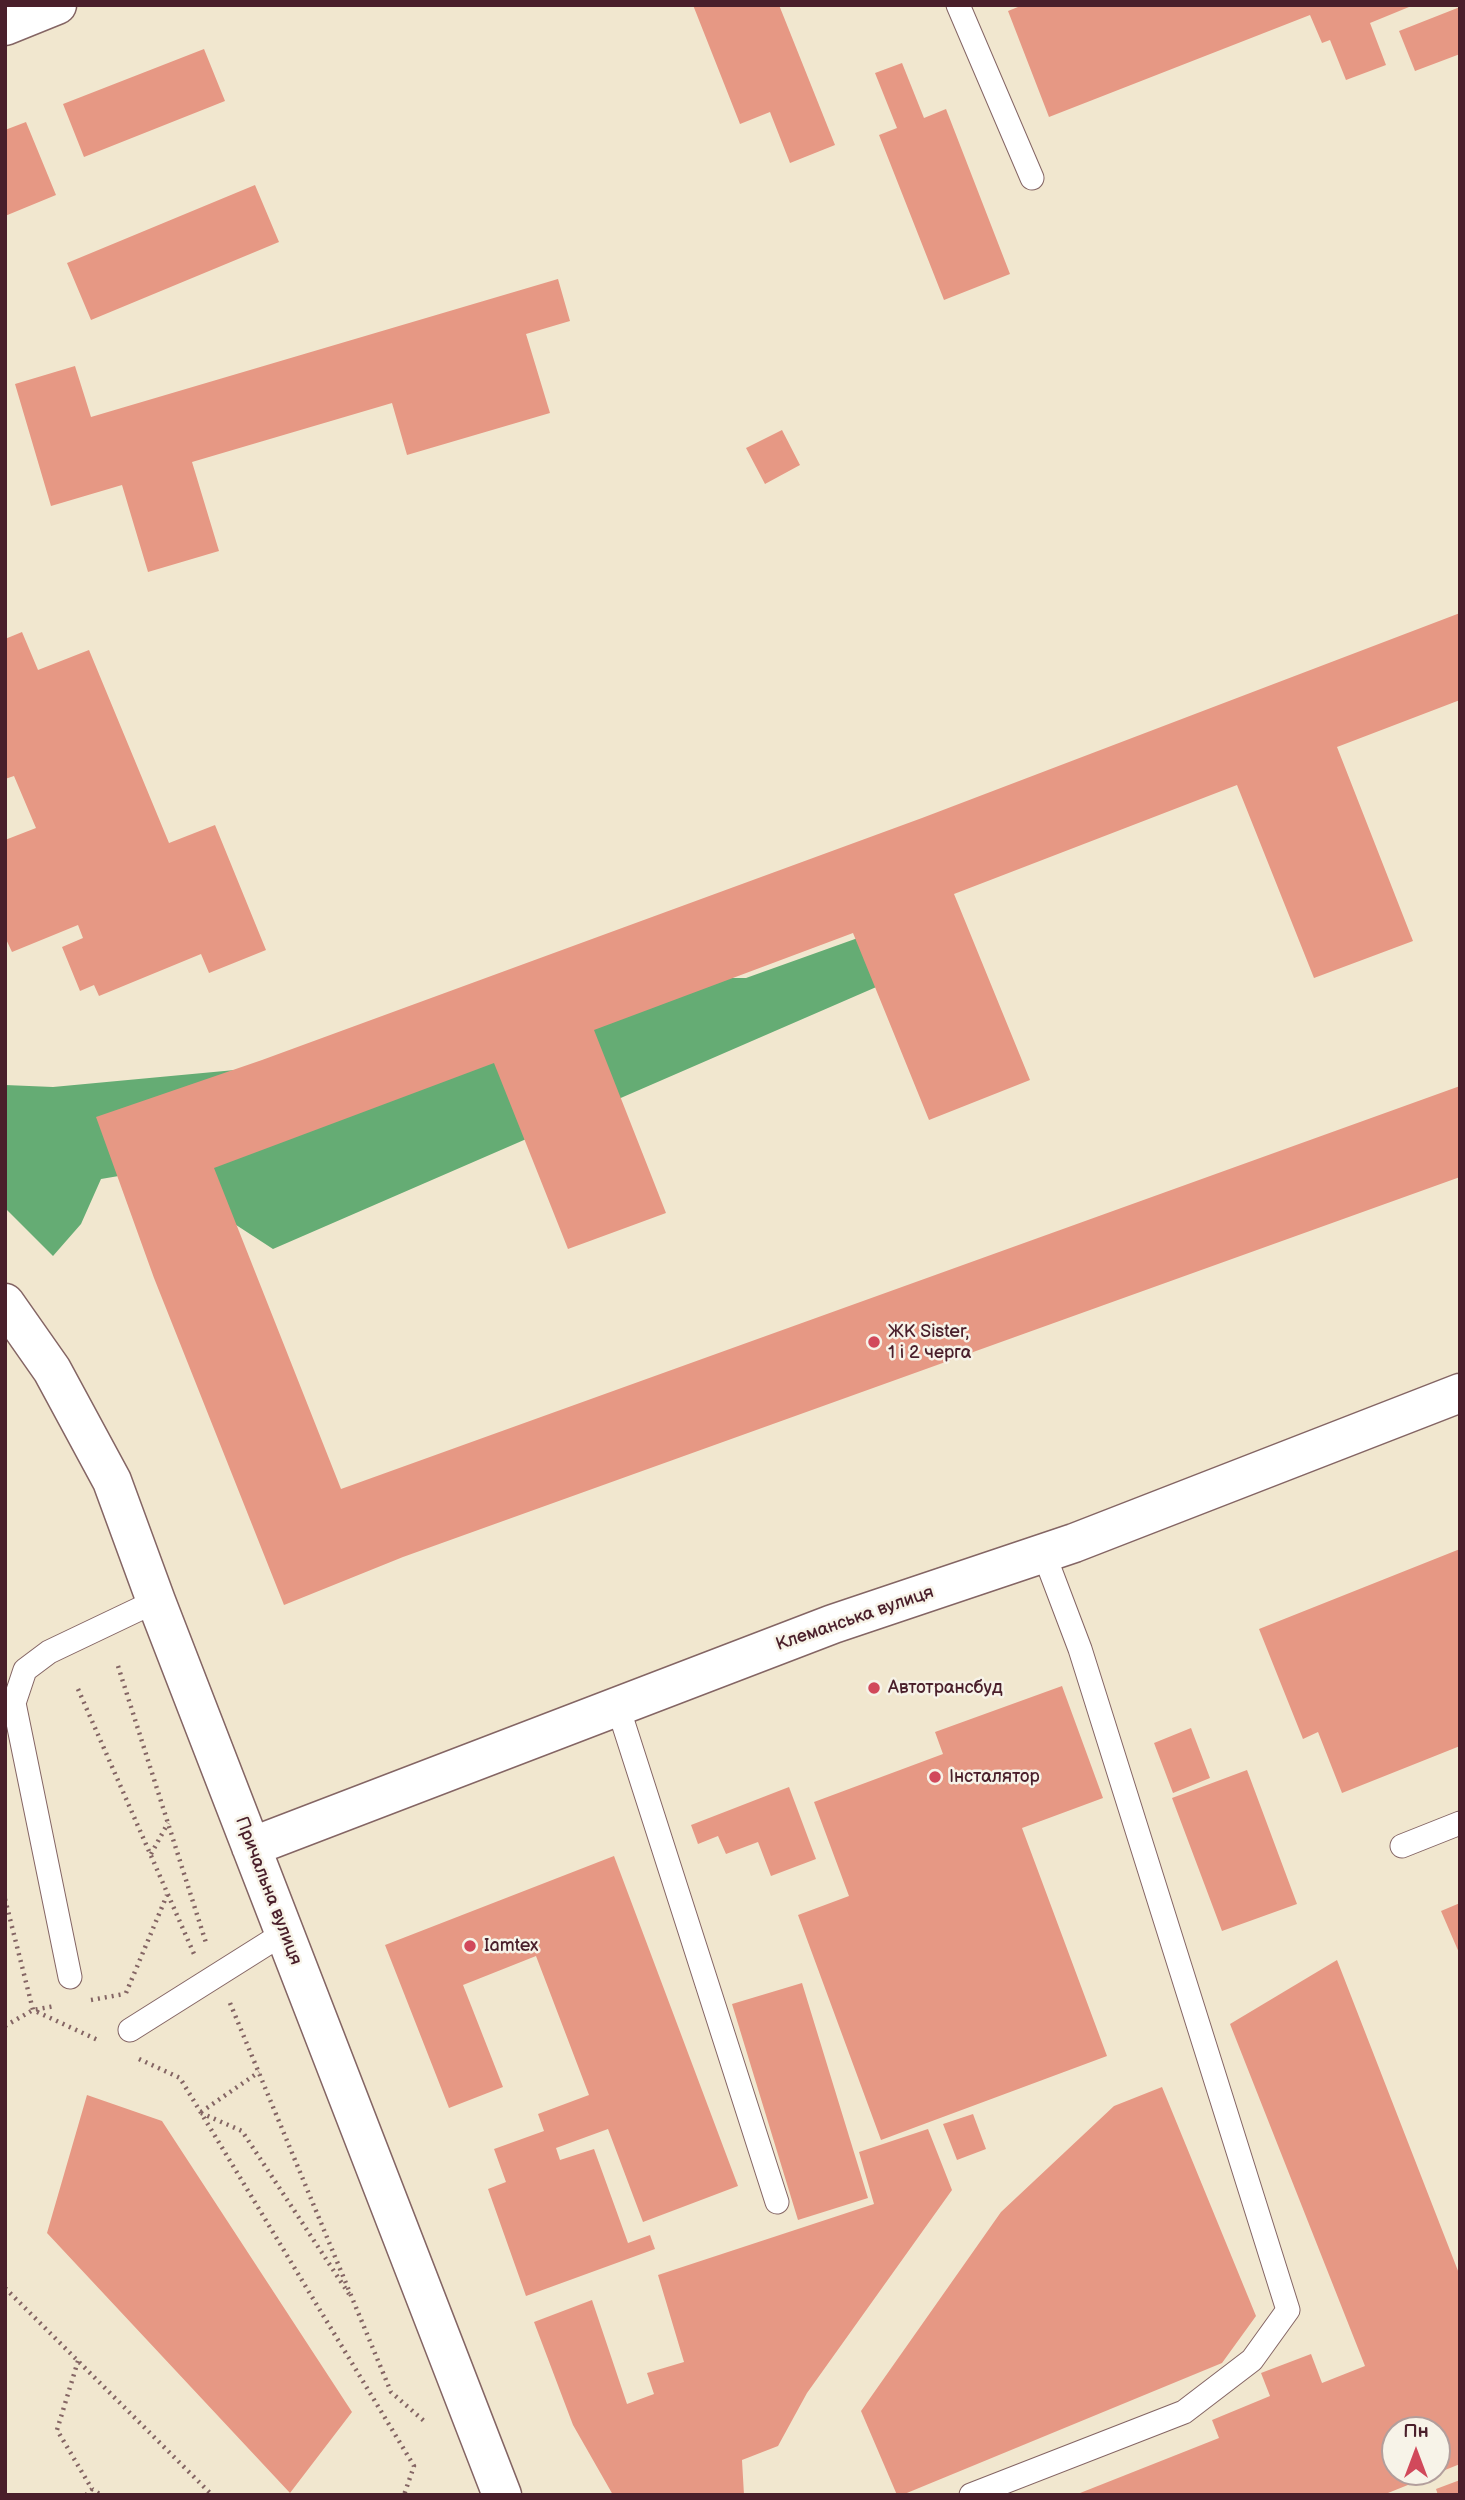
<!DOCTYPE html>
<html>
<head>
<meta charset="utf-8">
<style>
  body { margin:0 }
  #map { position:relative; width:1465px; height:2500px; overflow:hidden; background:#f1e7cf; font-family:"Balsamiq Sans",sans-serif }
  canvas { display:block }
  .frame { position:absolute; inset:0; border:7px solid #4a1f2b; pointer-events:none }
  .north { position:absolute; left:1381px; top:2416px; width:70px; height:70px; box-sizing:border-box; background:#f7f3e8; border:2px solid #b29e9c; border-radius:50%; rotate:0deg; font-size:19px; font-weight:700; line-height:28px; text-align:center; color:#4a1f2b }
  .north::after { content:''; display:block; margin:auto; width:24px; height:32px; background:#d1495b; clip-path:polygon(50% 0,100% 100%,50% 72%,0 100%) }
</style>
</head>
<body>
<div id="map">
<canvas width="1465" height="2500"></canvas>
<div class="frame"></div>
<div class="north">Пн</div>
</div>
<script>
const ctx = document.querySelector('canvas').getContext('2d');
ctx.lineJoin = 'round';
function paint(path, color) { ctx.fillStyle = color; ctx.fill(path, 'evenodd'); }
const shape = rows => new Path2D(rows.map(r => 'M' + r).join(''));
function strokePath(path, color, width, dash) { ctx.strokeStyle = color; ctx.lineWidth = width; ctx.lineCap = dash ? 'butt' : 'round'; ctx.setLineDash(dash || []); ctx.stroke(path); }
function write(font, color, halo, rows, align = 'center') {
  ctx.font = font + ' "Balsamiq Sans",sans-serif'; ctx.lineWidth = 5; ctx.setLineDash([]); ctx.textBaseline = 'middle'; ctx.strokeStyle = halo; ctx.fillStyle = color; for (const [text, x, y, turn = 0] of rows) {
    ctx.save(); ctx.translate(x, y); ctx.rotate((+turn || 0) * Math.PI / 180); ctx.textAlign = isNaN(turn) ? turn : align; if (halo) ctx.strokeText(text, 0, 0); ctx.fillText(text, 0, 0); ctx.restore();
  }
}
const forest = shape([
  [869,934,950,955,273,1249,230,1221,172,1167,101,1179,81,1224,53,1256,5,1208,5,1085,53,1087,235,1070,674,978,746,978]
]);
const building = shape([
  [693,5,779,5,835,145,790,163,770,112,740,124],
  [1023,5,1408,5,1409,7,1370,23,1386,65,1346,80,1330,40,1322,43,1310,15,1049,117,1008,11],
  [1460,7,1460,54,1415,71,1399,31],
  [204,49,225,101,84,157,63,104],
  [902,63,924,118,946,109,1010,274,944,300,879,135,897,128,875,73],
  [26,122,56,195,5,216,5,130],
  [255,185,279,242,91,320,67,263],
  [558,279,570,321,526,334,550,413,407,455,392,403,192,462,219,551,148,572,122,485,51,506,15,384,75,366,91,417],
  [782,430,800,465,765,484,746,448],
  [1460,613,1460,700,1337,747,1413,941,1314,978,1237,785,954,894,1030,1080,929,1120,853,933,594,1030,666,1213,568,1249,494,1063,214,1168,341,1489,1460,1086,1460,1177,403,1557,284,1605,154,1278,96,1117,262,1060,922,818],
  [22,632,38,670,89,650,169,843,215,825,266,950,209,973,201,954,99,996,94,985,80,991,62,947,83,938,78,925,12,952,5,937,5,840,36,828,14,776,5,779,5,639],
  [1460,1549,1460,1746,1342,1793,1318,1732,1303,1739,1259,1629],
  [1062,1686,1103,1798,1022,1828,1107,2056,881,2140,798,1915,849,1896,814,1802,943,1754,935,1732],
  [1191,1728,1210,1778,1173,1793,1154,1743],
  [1247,1770,1297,1904,1222,1931,1172,1798],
  [789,1787,816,1859,771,1876,758,1842,726,1854,718,1836,698,1844,691,1825],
  [614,1856,738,2186,643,2222,608,2129,556,2148,560,2160,594,2149,628,2243,650,2235,655,2249,526,2296,488,2189,506,2182,494,2149,544,2131,538,2114,589,2095,536,1956,463,1985,503,2087,449,2108,385,1945],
  [1460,1903,1460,1955,1441,1911],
  [1337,1960,1460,2276,1460,2464,1383,2495,1075,2495,1219,2438,1212,2420,1270,2396,1261,2373,1311,2354,1322,2383,1365,2366,1230,2024],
  [1395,2430,1437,2430,1437,2472,1395,2472],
  [802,1983,868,2198,798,2220,732,2004],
  [1162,2087,1256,2316,1222,2363,902,2495,897,2495,861,2411,1001,2212,1114,2106],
  [87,2095,162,2121,352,2412,290,2493,47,2233],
  [973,2114,986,2149,957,2160,943,2124],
  [928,2129,952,2190,807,2393,778,2446,742,2460,744,2495,613,2495,573,2425,534,2322,592,2300,627,2404,654,2394,647,2373,684,2362,658,2275,874,2204,859,2152],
  [1460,2480,1460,2495,1438,2495,1436,2489]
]);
const path = shape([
  [118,1666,207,1946],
  [78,1689,194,1954],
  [151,1854,168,1823],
  [5,1899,33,2010,100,2041],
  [126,1993,167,1895],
  [91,2000,124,1994],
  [230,2003,391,2392,424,2421],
  [5,2026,33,2010,55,2006],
  [139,2059,180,2078,414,2466,404,2495],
  [201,2112,259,2072],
  [201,2113,242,2131,349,2294],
  [5,2288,212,2495],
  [78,2361,57,2430,92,2489,101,2495],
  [86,2495,92,2489]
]);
const lane = shape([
  [958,5,1032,178],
  [618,1707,777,2202],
  [1402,1846,1460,1823],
  [70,1977,14,1703,25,1670,49,1652,156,1601],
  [130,2030,284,1933],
  [971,2495,1184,2412,1252,2360,1288,2310,1080,1649,1044,1554]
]);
const street = shape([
  [5,26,57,5],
  [5,1303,52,1370,112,1481,156,1601,502,2495],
  [251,1847,833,1624,1074,1543,1460,1393]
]);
const markers = [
  [874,1342,7,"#d1495b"],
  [874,1688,7,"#d1495b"],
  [935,1777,7,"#d1495b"],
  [470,1946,7,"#d1495b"]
];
const poiNames = [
  ["ЖК Sister,",888,1332],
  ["1 і 2 черга",888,1353],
  ["Автотрансбуд",888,1688],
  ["Інсталятор",949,1777],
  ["Iamtex",484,1946]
];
const streetNames = [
  ["Клеманська вулиця",855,1619,-19],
  ["Причальна вулиця",268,1891,69]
];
paint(forest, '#65ac74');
paint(building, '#e69884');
strokePath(lane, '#846564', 25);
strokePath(street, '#846564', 41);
strokePath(path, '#846564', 4.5, [2, 5]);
strokePath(lane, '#fff', 23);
strokePath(street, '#fff', 38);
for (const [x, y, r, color] of markers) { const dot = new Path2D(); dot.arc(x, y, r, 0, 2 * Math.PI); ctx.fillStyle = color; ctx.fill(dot); strokePath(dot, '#f7f3e8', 2.5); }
write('18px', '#4a1f2b', '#f7f3e8', poiNames, 'left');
write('18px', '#4a1f2b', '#f7f3e8', streetNames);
</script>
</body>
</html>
